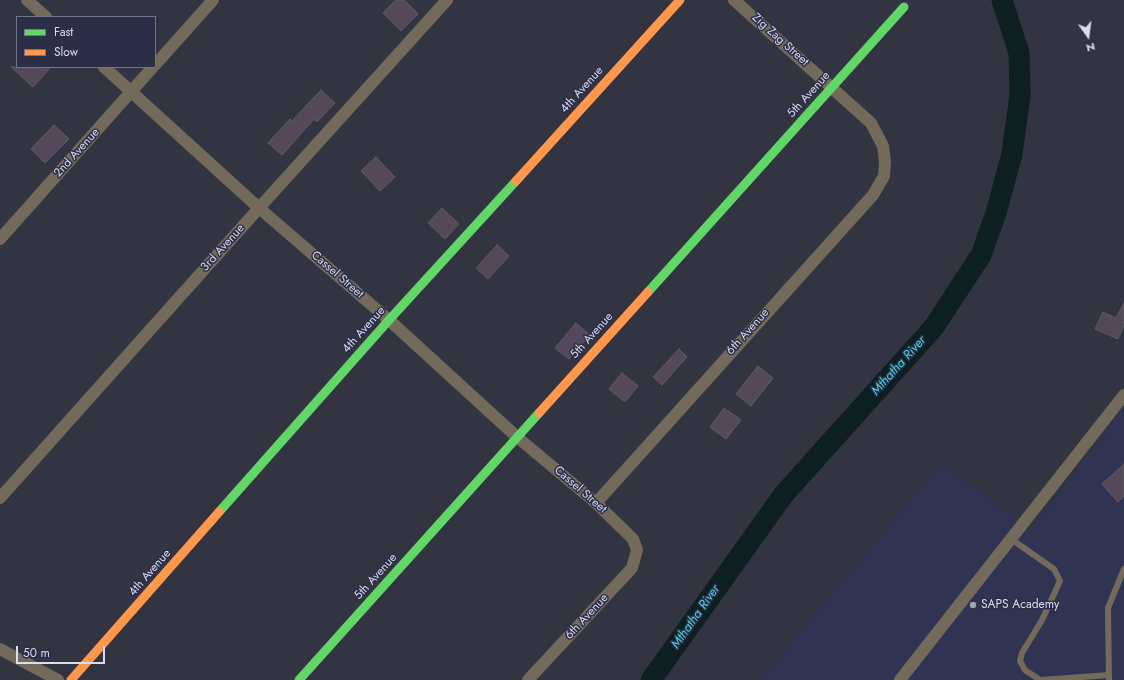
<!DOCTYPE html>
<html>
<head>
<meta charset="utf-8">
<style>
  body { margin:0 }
  #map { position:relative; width:1124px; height:680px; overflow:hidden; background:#323442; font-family:Jost,sans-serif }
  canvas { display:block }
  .legend { position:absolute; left:16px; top:16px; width:140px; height:52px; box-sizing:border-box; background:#2c2e48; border:1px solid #72748a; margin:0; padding:5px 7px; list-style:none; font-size:12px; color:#dbddee }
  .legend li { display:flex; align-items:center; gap:8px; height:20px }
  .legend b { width:20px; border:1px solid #72748a }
  .north { position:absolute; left:1068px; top:16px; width:40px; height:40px; -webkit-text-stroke:3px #2c2e48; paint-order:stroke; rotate:166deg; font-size:11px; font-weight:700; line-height:16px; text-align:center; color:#dbddee }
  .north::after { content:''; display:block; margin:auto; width:14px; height:18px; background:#dbddee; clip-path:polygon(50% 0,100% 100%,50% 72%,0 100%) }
  .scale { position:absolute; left:16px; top:646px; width:89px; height:18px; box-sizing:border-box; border:2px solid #dbddee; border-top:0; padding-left:5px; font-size:12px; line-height:14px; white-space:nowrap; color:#dbddee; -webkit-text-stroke:3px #2c2e48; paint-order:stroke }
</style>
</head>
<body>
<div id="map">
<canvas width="1124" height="680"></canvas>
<ul class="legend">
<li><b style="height:5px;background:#63d668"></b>Fast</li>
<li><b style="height:5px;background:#ff974d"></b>Slow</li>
</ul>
<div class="north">N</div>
<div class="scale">50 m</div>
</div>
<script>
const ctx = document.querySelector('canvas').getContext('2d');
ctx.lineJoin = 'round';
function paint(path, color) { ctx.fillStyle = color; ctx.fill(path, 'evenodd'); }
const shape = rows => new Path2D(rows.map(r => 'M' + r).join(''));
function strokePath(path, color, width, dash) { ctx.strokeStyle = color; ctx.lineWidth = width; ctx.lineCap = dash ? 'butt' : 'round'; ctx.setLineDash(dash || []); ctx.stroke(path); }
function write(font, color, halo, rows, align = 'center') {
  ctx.font = font + ' Jost,sans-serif'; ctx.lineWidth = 3; ctx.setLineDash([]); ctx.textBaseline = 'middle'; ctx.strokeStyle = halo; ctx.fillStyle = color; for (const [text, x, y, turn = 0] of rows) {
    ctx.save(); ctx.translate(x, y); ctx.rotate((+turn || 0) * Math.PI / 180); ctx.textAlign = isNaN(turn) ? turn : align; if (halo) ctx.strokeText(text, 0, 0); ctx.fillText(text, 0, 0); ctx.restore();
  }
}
const built = shape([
  [1124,409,1124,680,759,680,942,462,1030,530]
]);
const river = shape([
  [651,680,784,494,934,327,981,255,996,213,1012,154,1020,95,1019,53,1002,0]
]);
const building = shape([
  [396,0,404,0,418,14,401,31,383,13,396,0],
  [11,67,51,67,33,87,11,67],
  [321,90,335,103,317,122,314,119,282,155,268,143,290,119,292,121,321,90],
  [54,125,69,139,45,163,31,149,54,125],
  [376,157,395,177,380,191,361,171,376,157],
  [442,208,459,224,445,239,428,223,442,208],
  [497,245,509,256,488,279,476,268,497,245],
  [1124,303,1124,325,1118,339,1095,329,1103,312,1116,318,1124,303],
  [576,323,590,335,569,359,555,348,576,323],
  [679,349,687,357,662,385,653,377,679,349],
  [758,366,773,378,751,406,736,394,758,366],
  [622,373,638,386,625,402,609,389,622,373],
  [724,408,741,420,726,439,710,427,724,408],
  [1124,464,1124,496,1118,502,1102,484,1124,464]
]);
const lane = shape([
  [1011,539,1054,569,1060,581,1042,620,1022,653,1020,661,1025,670,1040,680,1109,675],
  [1109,680,1108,608,1124,569]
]);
const street = shape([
  [27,0,46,17],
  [155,65,213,0],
  [104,67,259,208,389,320,517,437,596,503,633,539,637,550,632,568,528,680],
  [0,239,153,67],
  [0,498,259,208,447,0],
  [596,503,873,195,884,176,885,162,883,146,871,123,734,0],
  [0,649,58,680],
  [900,680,1124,395]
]);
const fast = shape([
  [648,292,904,7],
  [219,512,389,320,516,181],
  [299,680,539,413]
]);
const slow = shape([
  [516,181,680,0],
  [539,413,648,292],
  [71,680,219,512]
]);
const markers = [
  [973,605,4,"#a0a2b2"]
];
const streetNames = [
  ["Zig Zag Street",780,40,42],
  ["4th Avenue",582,90,-48],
  ["5th Avenue",809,95,-48],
  ["2nd Avenue",77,153,-48],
  ["3rd Avenue",223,248,-48],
  ["Cassel Street",337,275,41],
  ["4th Avenue",364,330,-48],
  ["6th Avenue",748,332,-48],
  ["5th Avenue",592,336,-48],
  ["Cassel Street",580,490,41],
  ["4th Avenue",150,573,-49],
  ["5th Avenue",376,577,-48],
  ["6th Avenue",587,617,-47]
];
const poiNames = [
  ["SAPS Academy",981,605]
];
const waterNames = [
  ["Mthatha River",899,366,-48],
  ["Mthatha River",696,617,-55]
];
paint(built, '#313352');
strokePath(river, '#0e1f21', 21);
paint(building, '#54485a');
strokePath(building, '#5f5a65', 1);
strokePath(lane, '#746a5c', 6);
strokePath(street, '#746a5c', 12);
strokePath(fast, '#63d668', 9);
strokePath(slow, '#ff974d', 9);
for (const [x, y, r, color] of markers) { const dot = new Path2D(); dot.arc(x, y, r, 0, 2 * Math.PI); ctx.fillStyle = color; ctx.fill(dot); strokePath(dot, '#2c2e48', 1.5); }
write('12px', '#dbddee', '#2c2e48', streetNames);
write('12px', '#dbddee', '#2c2e48', poiNames, 'left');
write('italic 13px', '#41d7e0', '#2c2e48', waterNames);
</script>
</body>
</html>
